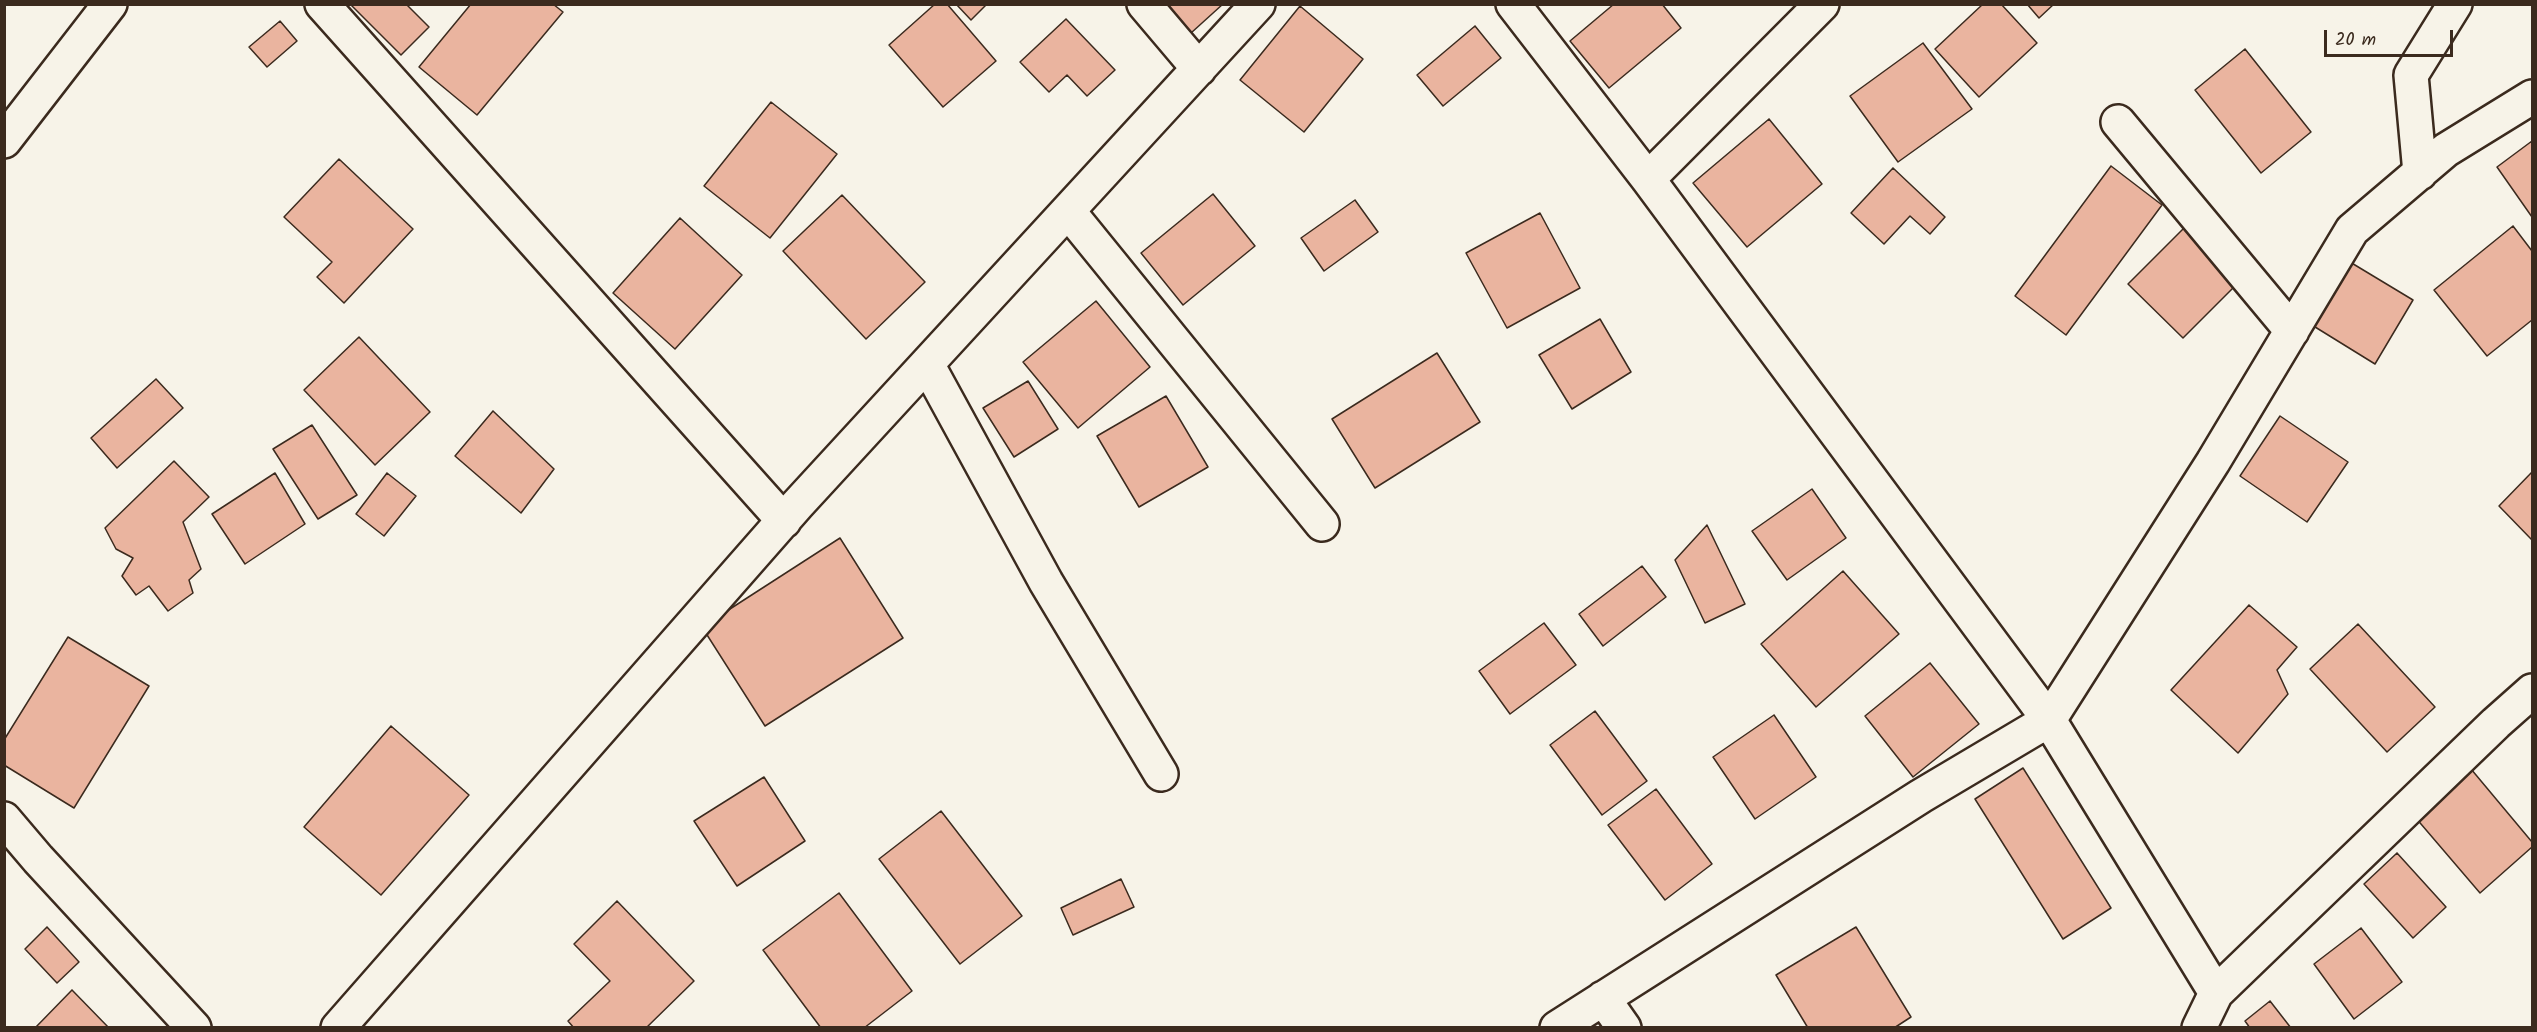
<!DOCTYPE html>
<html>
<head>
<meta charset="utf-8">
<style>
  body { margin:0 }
  #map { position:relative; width:2537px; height:1032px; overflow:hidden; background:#f7f3e8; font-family:Kalam,sans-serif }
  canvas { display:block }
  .frame { position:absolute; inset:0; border:6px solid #3b2a1e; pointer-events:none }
  .scale { position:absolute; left:2324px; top:30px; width:129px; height:27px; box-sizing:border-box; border:3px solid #3b2a1e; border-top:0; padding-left:8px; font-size:18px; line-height:21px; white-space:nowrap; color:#3b2a1e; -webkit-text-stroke:4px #f7f3e8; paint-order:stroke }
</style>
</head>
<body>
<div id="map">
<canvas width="2537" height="1032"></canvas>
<div class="frame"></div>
<div class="scale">20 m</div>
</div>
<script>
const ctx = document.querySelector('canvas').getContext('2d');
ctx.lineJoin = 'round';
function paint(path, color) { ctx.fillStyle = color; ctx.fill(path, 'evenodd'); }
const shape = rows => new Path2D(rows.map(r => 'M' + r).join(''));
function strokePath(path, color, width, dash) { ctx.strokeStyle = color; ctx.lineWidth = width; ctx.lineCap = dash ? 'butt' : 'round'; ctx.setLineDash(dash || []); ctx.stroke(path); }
const building = shape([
  [350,4,406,4,429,27,401,55,350,4],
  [471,4,553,4,563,12,477,115,419,67,471,4],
  [935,4,947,4,996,61,943,107,889,45,935,4],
  [956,4,987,4,971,20,956,4],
  [1166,4,1223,4,1191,33,1166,4],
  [1614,4,1662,4,1681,28,1609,88,1570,41,1614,4],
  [1983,4,2001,4,2037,43,1979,97,1935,49,1983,4],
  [2027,4,2054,4,2039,18,2027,4],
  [1300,6,1363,59,1304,132,1240,80,1300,6],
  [1066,19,1115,70,1087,96,1067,75,1049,92,1020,62,1066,19],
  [280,21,297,41,267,67,249,47,280,21],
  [1475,26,1501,58,1443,106,1417,75,1475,26],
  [1923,43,1972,109,1898,162,1850,96,1923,43],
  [2245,49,2311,132,2261,173,2195,90,2245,49],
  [771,102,837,154,770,238,704,186,771,102],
  [1769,119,1822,184,1747,247,1693,183,1769,119],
  [2532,141,2532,217,2497,167,2532,141],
  [339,159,413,229,344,303,317,277,332,262,284,217,339,159],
  [2111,166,2162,205,2066,335,2015,296,2111,166],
  [1893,168,1945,217,1930,234,1910,216,1884,244,1851,213,1893,168],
  [1213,194,1255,246,1183,305,1141,253,1213,194],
  [842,195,925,282,866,339,783,251,842,195],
  [1355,200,1378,232,1324,271,1301,238,1355,200],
  [1540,213,1580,288,1507,328,1466,253,1540,213],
  [680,218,742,275,675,349,613,293,680,218],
  [2189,223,2243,278,2183,338,2128,284,2189,223],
  [2513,226,2532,251,2532,320,2487,356,2434,290,2513,226],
  [2345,259,2413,300,2375,364,2307,322,2345,259],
  [1096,301,1150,367,1078,428,1023,362,1096,301],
  [1600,319,1631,372,1572,409,1539,355,1600,319],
  [359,337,430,412,375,465,304,390,359,337],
  [1437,353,1480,422,1375,488,1332,419,1437,353],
  [156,379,183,408,117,468,91,438,156,379],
  [1028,381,1058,429,1014,457,983,408,1028,381],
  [1166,396,1208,467,1139,507,1097,436,1166,396],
  [493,411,554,469,521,513,455,456,493,411],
  [2280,416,2348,462,2307,522,2240,476,2280,416],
  [312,425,357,495,318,519,273,449,312,425],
  [174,461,209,497,183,522,201,569,189,580,193,593,168,611,149,586,136,595,122,576,133,558,116,549,105,528,174,461],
  [2532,472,2532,540,2499,506,2532,472],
  [275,473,305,524,245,564,212,514,275,473],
  [387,473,416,496,384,536,356,514,387,473],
  [1812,489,1846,538,1787,580,1752,531,1812,489],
  [1707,525,1745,604,1705,623,1675,560,1707,525],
  [840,538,903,638,765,726,702,627,840,538],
  [1642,566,1666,597,1603,646,1579,614,1642,566],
  [1843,571,1899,634,1816,707,1761,644,1843,571],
  [2249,605,2297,647,2277,670,2288,694,2238,753,2171,690,2249,605],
  [1544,623,1576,665,1510,714,1479,671,1544,623],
  [2358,624,2435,707,2387,752,2310,669,2358,624],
  [68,637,149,686,74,808,4,765,4,740,68,637],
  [1930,663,1979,724,1913,777,1865,716,1930,663],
  [1595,711,1647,781,1602,815,1550,745,1595,711],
  [1774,715,1816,777,1755,819,1713,757,1774,715],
  [391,726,469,795,381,895,304,827,391,726],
  [2023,768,2111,908,2063,939,1975,799,2023,768],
  [2471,769,2532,842,2532,847,2480,893,2415,817,2471,769],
  [764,777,805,841,737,886,694,821,764,777],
  [1656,789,1712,864,1665,900,1608,825,1656,789],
  [941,811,1022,916,960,964,879,859,941,811],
  [2397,853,2446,907,2413,938,2364,884,2397,853],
  [1121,879,1134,907,1073,935,1061,908,1121,879],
  [839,893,912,991,864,1028,821,1028,763,950,839,893],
  [617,901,694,981,646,1028,574,1028,568,1021,610,981,574,944,617,901],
  [47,927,79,962,57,983,25,949,47,927],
  [1856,927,1911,1017,1894,1028,1808,1028,1776,975,1856,927],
  [2361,928,2402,982,2354,1019,2314,964,2361,928],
  [72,990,109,1028,35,1028,72,990],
  [2270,1001,2291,1028,2250,1028,2245,1021,2270,1001]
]);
const minor = shape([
  [322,4,784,521],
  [1144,4,1199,69],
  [1513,4,1648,179,2049,720,2216,993],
  [2118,122,2292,331],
  [2420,173,2411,75,2455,4],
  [1648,179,1822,4],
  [1068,211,1322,524],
  [927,364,1046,582,1161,774],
  [4,819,38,859,194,1028],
  [1603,998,1624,1028],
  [338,1028,797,505,1258,4],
  [1557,1028,1921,796,2049,720,2213,462,2352,230,2446,150,2532,97],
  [2199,1028,2216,993,2496,723,2532,691]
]);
const tertiary = shape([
  [4,141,110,4]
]);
paint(building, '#eab49f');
strokePath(building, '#3b2a1e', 1.5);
strokePath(minor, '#3b2a1e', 38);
strokePath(tertiary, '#3b2a1e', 38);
strokePath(minor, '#f7f3e8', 33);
strokePath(tertiary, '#f7f3e8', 33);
</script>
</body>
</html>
